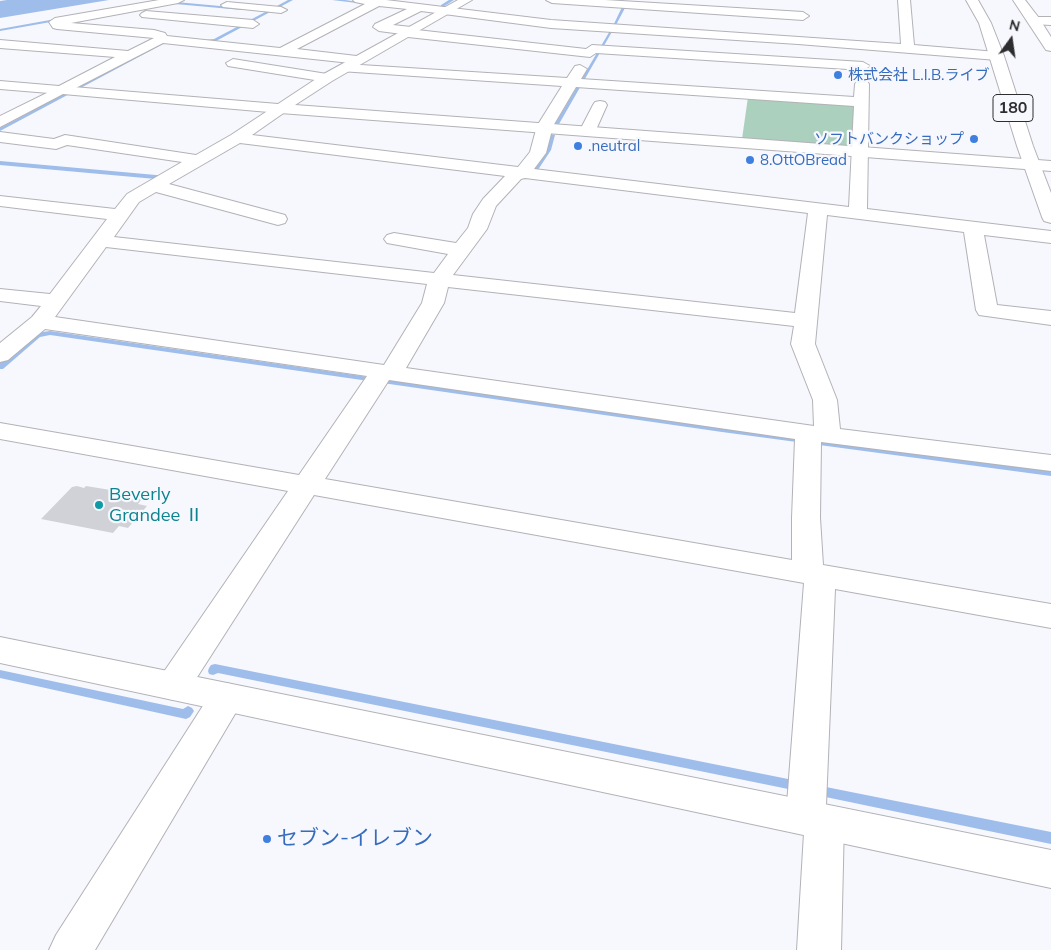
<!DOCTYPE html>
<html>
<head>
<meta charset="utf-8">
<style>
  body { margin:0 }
  #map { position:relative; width:1051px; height:950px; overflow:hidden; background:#f7f8fd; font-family:Mulish,sans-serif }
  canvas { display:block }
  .north { position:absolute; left:986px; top:15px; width:50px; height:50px; -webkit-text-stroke:4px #f7f8fd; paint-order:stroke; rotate:14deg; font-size:14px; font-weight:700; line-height:20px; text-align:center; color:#2d2d30 }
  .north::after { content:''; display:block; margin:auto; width:18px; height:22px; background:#2d2d30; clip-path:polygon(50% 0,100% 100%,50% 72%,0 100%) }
</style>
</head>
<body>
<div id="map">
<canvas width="1051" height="950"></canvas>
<div class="north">N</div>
</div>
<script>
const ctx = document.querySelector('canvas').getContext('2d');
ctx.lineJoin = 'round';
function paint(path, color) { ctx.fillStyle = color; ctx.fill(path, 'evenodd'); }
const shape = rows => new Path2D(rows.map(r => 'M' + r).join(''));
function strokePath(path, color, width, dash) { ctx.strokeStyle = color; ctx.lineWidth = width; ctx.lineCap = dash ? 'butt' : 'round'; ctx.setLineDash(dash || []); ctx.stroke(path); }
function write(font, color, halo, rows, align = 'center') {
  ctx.font = font + ' Mulish,"Noto Sans JP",sans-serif'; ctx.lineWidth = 4.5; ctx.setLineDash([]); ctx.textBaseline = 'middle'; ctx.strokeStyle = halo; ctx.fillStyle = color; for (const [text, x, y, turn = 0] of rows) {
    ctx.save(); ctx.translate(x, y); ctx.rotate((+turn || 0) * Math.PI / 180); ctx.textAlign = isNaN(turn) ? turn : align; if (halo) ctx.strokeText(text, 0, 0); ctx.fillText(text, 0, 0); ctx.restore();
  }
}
const green = shape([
  [748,97,849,104,855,106,854,145,845,147,742,139]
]);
const water = shape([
  [7,0,109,0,0,18,0,1]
]);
const stream = shape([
  [288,0,293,0,278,8,275,7,288,0],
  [332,0,345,0,367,3,365,4,332,0],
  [449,0,454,0,443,7,441,7,441,5,449,0],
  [165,1,242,8,244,9,242,10,164,3,165,1],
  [622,7,625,8,616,25,613,26,622,7],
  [269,10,272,11,216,41,200,42,198,41,214,39,269,10],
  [61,18,62,20,0,31,0,29,61,18],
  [611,29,613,30,559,124,555,125,555,124,611,29],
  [160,43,163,44,0,131,0,128,160,43],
  [550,134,555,135,551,150,532,179,528,179,527,178,545,150,550,134],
  [0,161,167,176,170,178,167,180,0,165,0,161],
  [50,331,722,428,1051,470,1051,476,722,432,50,335,40,337,3,369,0,369,0,363,35,333,50,331],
  [215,664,798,781,802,782,804,786,802,790,798,791,218,673,213,675,209,674,208,671,209,668,211,665,215,664],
  [0,670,183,709,188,706,192,708,194,711,190,717,186,719,0,678,0,670],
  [816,785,1051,832,1051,844,816,795,812,794,810,790,812,786,816,785]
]);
const building = shape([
  [77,486,84,488,86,486,135,494,134,496,141,497,139,499,142,499,138,504,147,506,128,528,119,526,113,533,41,519,72,487]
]);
const minor = shape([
  [159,0,184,0,178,3,71,23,154,30,165,33,167,36,280,48,365,4,355,2,353,0,386,0,551,20,901,44,898,0,910,0,914,45,997,52,1004,56,997,60,798,44,551,28,421,11,393,25,411,27,417,30,586,49,592,45,863,62,870,66,863,70,596,53,590,57,408,37,402,34,379,31,373,27,375,24,407,9,379,6,297,49,365,57,367,60,360,64,163,43,66,93,61,94,0,89,0,81,59,86,115,57,0,48,0,40,128,51,154,38,57,29,53,28,49,22,55,18,159,0],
  [546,0,605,0,803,12,809,16,803,20,552,3,546,0],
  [227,2,281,7,287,10,281,13,223,7,221,5,227,2],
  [146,11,253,20,259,24,253,28,142,17,140,15,142,13,146,11],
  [1035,17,1051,17,1051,25,1031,24,1029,21,1031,18,1035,17],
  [233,59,327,74,334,78,327,82,228,66,226,63,233,59],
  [345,64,567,78,575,66,580,65,587,69,581,79,854,97,855,84,857,81,862,80,867,81,869,84,867,209,1051,231,1051,243,984,235,997,305,1051,311,1051,325,979,315,976,310,964,232,827,215,815,344,837,400,840,429,1051,455,1051,471,821,442,820,518,823,565,1051,604,1051,628,835,589,826,805,838,810,844,822,841,950,797,950,804,833,792,829,786,817,804,583,314,495,185,696,173,700,161,696,156,686,161,676,288,491,0,439,0,423,299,475,367,376,45,329,8,360,0,362,0,343,32,317,41,306,0,301,0,289,50,294,107,219,0,206,0,196,115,209,127,194,182,162,67,145,56,149,0,142,0,132,54,139,65,135,196,155,231,135,275,106,280,105,285,106,287,109,285,112,252,135,518,167,530,152,537,126,562,86,340,71,338,68,345,64],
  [576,87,854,106,849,207,534,169,546,153,553,126,576,87],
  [240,143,505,176,483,199,473,214,468,228,456,243,394,233,387,235,384,239,387,243,448,254,434,273,114,237,139,202,156,192,278,225,285,223,287,219,285,215,169,184,240,143],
  [525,178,808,213,795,313,453,275,487,229,496,206,521,179,525,178],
  [106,247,427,284,422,303,384,365,55,317,106,247],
  [448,287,794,326,791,344,813,400,814,426,406,368,444,303,448,287],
  [389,380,795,439,792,518,792,560,325,479,389,380],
  [600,101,605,102,607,105,595,132,593,135,581,135,579,132,593,105,595,102,600,101],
  [227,683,239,687,245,697,95,950,49,950,56,935,215,687,227,683]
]);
const tertiary = shape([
  [458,0,472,0,332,81,295,105,1051,161,1051,171,280,113,63,94,0,127,0,116,61,86,278,104,322,75,458,0],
  [0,637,1051,850,1051,888,0,663,0,637]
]);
const trunk = shape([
  [966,0,978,0,991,23,1004,56,1033,146,1051,193,1051,223,1044,221,1042,217,1017,146,979,23,966,0],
  [1013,0,1025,0,1039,18,1051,37,1051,51,1046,50,1013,0]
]);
const markers = [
  [838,75,5,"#3f7fe0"],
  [974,139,5,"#3f7fe0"],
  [578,146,5,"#3f7fe0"],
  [750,160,5,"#3f7fe0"],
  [99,505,5,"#0f9aa8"],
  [267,839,5,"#3f7fe0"]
];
const farShopnames = [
  ["株式会社 L.I.B.ライブ",848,75],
  ["ソフトバンクショップ",964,139,"right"],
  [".neutral",588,146],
  ["8.OttOBread",760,160]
];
const shields = [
  [1013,108,40]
];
const shieldNames = [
  ["180",1013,108]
];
const cultureNames = [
  ["Beverly",109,495],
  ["Grandee Ⅱ",109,516]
];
const nearShopnames = [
  ["セブン-イレブン",277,839]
];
paint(green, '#acd0be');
paint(water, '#9ebdeb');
paint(stream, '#9ebdeb');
paint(building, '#d1d2d7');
strokePath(minor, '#b2b2b7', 2);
strokePath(tertiary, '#b2b2b7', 2);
strokePath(trunk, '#b2b2b7', 2);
paint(minor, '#fff');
paint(tertiary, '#fff');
paint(trunk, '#fff');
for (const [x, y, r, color] of markers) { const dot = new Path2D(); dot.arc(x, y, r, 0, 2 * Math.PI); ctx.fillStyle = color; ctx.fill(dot); strokePath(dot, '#f7f8fd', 2); }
write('15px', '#366cbe', '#f7f8fd', farShopnames, 'left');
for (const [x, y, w] of shields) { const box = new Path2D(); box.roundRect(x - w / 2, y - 13.5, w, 27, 4); ctx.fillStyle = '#f7f8fd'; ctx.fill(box); strokePath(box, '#2d2d30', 1); }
write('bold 16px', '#2d2d30', null, shieldNames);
write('18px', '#0d838f', '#f7f8fd', cultureNames, 'left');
write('21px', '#366cbe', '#f7f8fd', nearShopnames, 'left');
</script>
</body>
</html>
